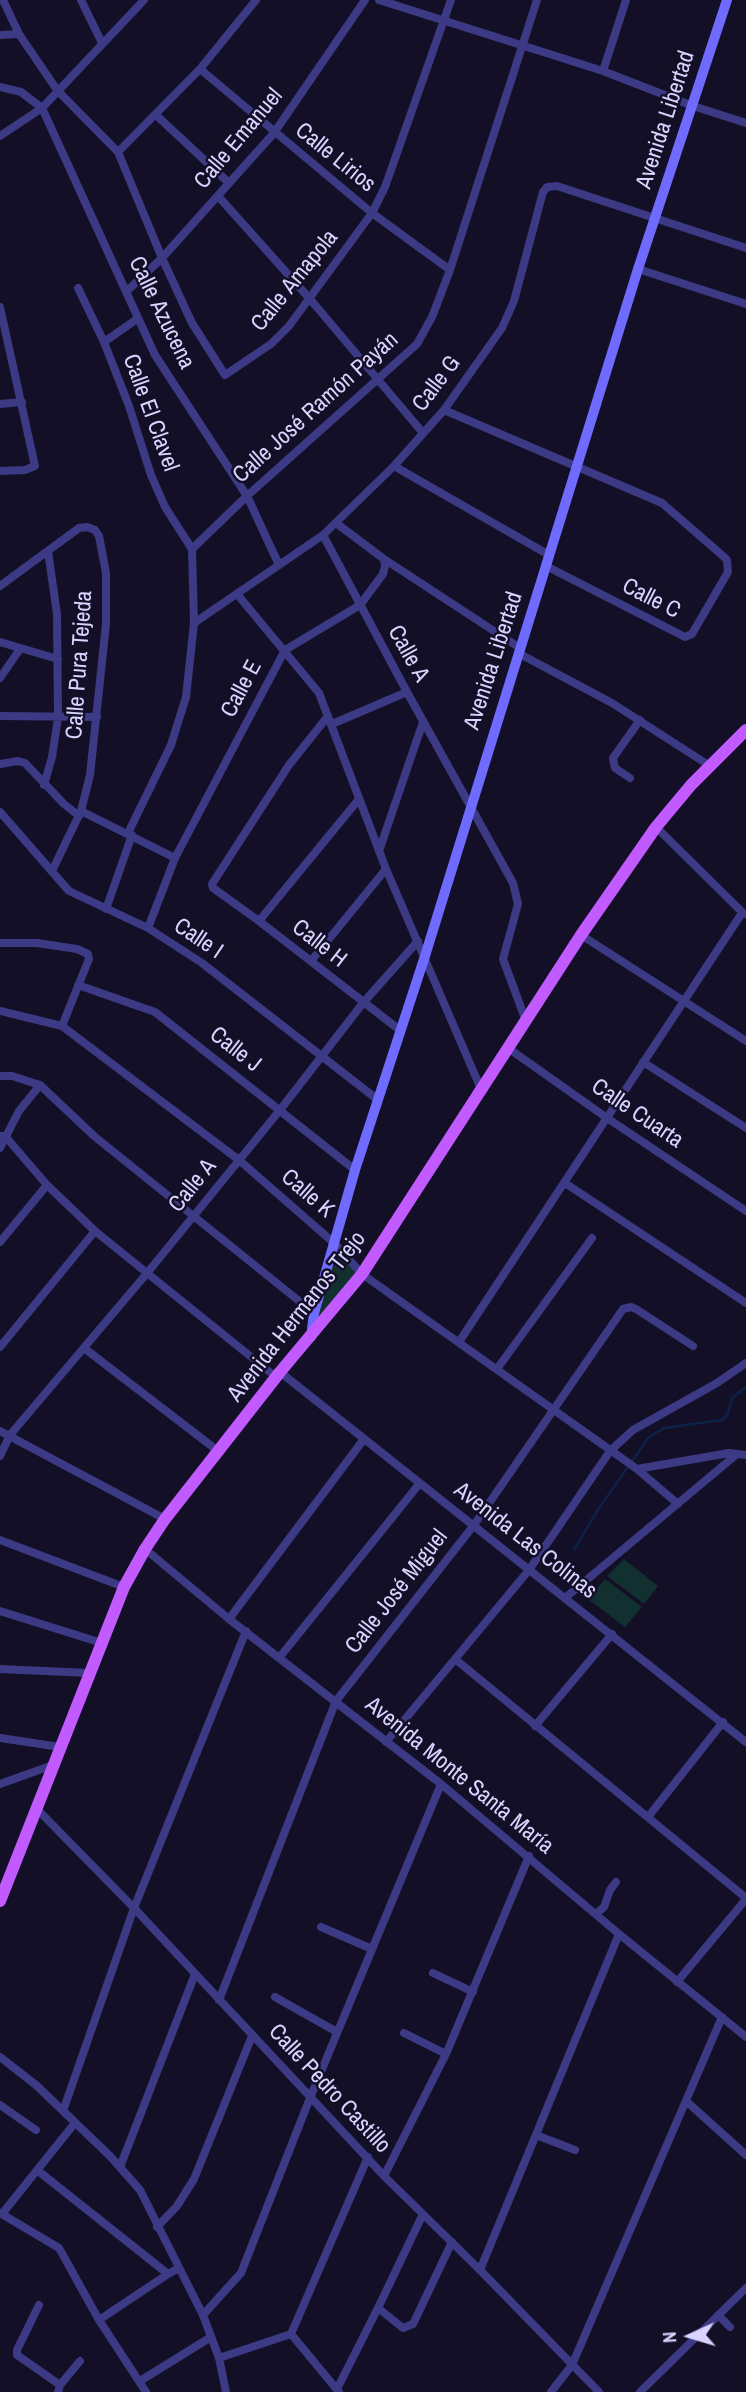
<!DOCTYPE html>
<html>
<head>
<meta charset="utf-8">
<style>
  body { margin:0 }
  #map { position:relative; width:746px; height:2392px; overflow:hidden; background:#130f26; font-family:"Archivo Narrow",sans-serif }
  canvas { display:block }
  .north { position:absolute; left:655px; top:2301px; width:70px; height:70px; -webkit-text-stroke:5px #130f26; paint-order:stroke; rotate:266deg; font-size:19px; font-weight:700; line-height:28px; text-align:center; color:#d9d4ff }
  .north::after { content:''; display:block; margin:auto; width:24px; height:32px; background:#d9d4ff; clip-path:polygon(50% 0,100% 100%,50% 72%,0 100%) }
</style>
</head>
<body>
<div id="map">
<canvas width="746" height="2392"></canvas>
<div class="north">N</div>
</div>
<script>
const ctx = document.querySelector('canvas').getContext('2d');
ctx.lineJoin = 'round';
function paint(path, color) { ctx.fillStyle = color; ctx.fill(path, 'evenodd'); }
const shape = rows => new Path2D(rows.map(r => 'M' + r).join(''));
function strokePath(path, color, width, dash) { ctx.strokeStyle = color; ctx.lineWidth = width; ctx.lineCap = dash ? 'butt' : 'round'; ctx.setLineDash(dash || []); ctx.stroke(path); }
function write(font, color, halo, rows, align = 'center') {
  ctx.font = font + ' "Archivo Narrow",sans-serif'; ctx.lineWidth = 5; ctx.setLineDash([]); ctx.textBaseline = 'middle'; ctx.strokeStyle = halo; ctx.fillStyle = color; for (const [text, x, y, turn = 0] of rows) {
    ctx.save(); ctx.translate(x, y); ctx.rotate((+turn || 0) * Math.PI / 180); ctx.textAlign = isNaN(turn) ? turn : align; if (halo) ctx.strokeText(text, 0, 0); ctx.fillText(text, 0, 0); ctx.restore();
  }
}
const green = shape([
  [334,1243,362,1274,311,1337],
  [624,1559,658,1586,644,1604,607,1576],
  [605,1579,642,1607,625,1627,588,1599]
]);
const stream = shape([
  [574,1550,597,1511,649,1437,664,1428,722,1420,728,1414,732,1398,746,1387]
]);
const street = shape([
  [3,0,19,34,57,90,118,152,162,258,192,323,225,375,271,344,289,326,372,213,385,187,451,0],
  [81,0,102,43],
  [379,0,603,71,693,106,746,123],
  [0,35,19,34],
  [200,69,372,213,450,270],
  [603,71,626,0],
  [0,87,21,92,42,108,155,355,247,496,279,565],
  [156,115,229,183],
  [0,136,42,108,144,0],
  [118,152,200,69,256,0],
  [218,196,310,299,423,433],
  [638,269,746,304],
  [78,288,104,342,129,406,151,475,165,507,192,549],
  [127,291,162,258,274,133,365,0],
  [0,307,35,466,25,470,0,471],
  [104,342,137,319],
  [0,404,22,402],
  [444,410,662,503,723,556,727,560,728,572,692,634,685,637,546,566],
  [394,466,549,555],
  [323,535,407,692,513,883,518,904,503,959,526,1021],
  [384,559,520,648],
  [0,586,79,528,87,527,95,530,99,536,106,573,106,624,90,775,81,811,52,871],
  [237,594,319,693,386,869,481,1089],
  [194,623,323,535,394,466,444,410,502,328,514,301,543,192,547,187,557,186,746,248],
  [0,642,58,659],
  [518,653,612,703,710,766],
  [0,678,20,649],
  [0,716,97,717],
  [328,716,289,765,212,884,213,888,259,921,401,1031],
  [332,724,407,692],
  [0,764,18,761,25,763,64,804,79,816],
  [630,778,615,768,613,758,640,720],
  [44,785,52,757,58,718,57,614,48,551],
  [81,811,175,858],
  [0,812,69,891,148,928,202,963,378,1100],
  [656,827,744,914],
  [128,833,171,745,186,697,194,623,192,549,247,496,417,344,432,317,450,270,537,0],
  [379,851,423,722],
  [106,909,132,835],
  [259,921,359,799],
  [148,928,175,858,285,650,360,605,383,574,385,566,384,559,336,523],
  [581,935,746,1041],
  [0,943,37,943,77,949,88,954,89,959,62,1026],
  [311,961,386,869],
  [78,985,155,1012,355,1170],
  [0,1011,62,1026,239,1160,334,1243,362,1274,637,1469,678,1504],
  [508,1048,607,1118,746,1211],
  [643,1062,746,1128],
  [0,1076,12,1076,40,1085,94,1136,314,1313],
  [0,1136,5,1136,47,1185,95,1231,276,1377],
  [0,1148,19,1111,40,1085],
  [565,1183,746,1303],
  [0,1242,47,1185],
  [459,1342,742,913],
  [0,1347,95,1231],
  [84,1348,218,1451],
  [497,1369,592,1238],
  [280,1372,746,1742],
  [0,1431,165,1519],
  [0,1456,10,1435,148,1272,280,1110,363,1003,418,941],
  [637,1469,729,1453,746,1455],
  [0,1540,124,1587],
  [145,1549,229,1619,441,1784,619,1934,746,2037],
  [565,1598,737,1454],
  [0,1611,102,1643],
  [229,1619,364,1439],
  [279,1658,420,1483],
  [455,1659,746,1898],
  [0,1669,89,1673],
  [535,1726,612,1634],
  [0,1738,60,1747],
  [386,1742,529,1570,610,1451,633,1430,717,1383,746,1363],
  [0,1784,53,1765],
  [36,1808,134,1908,384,2176,480,2270,599,2392],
  [648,1817,723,1722],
  [596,1914,604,1907,610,1890,616,1882],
  [321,1927,372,1949],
  [433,1973,473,1992],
  [677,1982,746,1899],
  [275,1997,337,2032],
  [219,2000,336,1701,474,1525,623,1309,631,1307,636,1309,693,1346],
  [404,2033,446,2054],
  [0,2057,36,2085,110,2156,140,2190,203,2315,219,2358,226,2392],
  [686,2101,746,2155],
  [0,2105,36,2130],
  [63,2111,134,1908,246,1631],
  [536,2135,575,2150],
  [120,2167,195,1974],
  [37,2170,168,2274,179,2268],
  [384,2176,446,2054,529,1856],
  [0,2213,59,2248,99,2320,146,2392],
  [2,2214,74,2124],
  [157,2227,177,2206,194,2179,252,2036],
  [480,2270,619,1934],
  [39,2305,17,2350,17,2355,60,2385],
  [378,2308,403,2328,413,2324,452,2242],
  [203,2315,241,2273,310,2098,441,1784],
  [718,2315,730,2327],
  [99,2320,168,2274],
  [291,2334,339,2392],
  [219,2358,291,2334,368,2157],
  [140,2381,211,2337],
  [337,2389,378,2308,423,2214],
  [58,2392,60,2385,80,2361],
  [551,2392,572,2365,722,2017],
  [640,2392,746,2288]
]);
const secondary = shape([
  [311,1337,314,1313,355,1170,425,956,638,269,727,0]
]);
const primary = shape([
  [0,1901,124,1587,145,1549,165,1519,280,1372,362,1274,581,935,656,827,691,785,746,730]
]);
const streetNames = [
  ["Avenida Libertad",666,120,-72],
  ["Calle Emanuel",239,139,-50],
  ["Calle Lirios",335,158,39],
  ["Calle Amapola",295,281,-51],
  ["Calle Azucena",161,313,64],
  ["Calle G",437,384,-53],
  ["Calle José Ramón Payán",316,408,-42],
  ["Calle El Clavel",150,413,70],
  ["Calle C",651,599,27],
  ["Calle A",408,654,61],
  ["Avenida Libertad",494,661,-72],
  ["Calle Pura Tejeda",80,665,-86],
  ["Calle E",242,689,-62],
  ["Calle I",198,939,34],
  ["Calle H",319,944,38],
  ["Calle J",235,1050,38],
  ["Calle Cuarta",637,1114,34],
  ["Calle A",193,1186,-51],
  ["Calle K",307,1194,41],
  ["Avenida Hermanos Trejo",297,1317,-52],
  ["Avenida Las Colinas",525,1541,38],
  ["Calle José Miguel",397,1592,-52],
  ["Avenida Monte Santa María",459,1776,39],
  ["Calle Pedro Castillo",329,2089,47]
];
paint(green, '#12302f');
strokePath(stream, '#0c2248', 2.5);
strokePath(street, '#3d3a85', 8);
strokePath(secondary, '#6f6bff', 10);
strokePath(primary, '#c25bff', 12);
write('23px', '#d9d4ff', '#130f26', streetNames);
</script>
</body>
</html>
